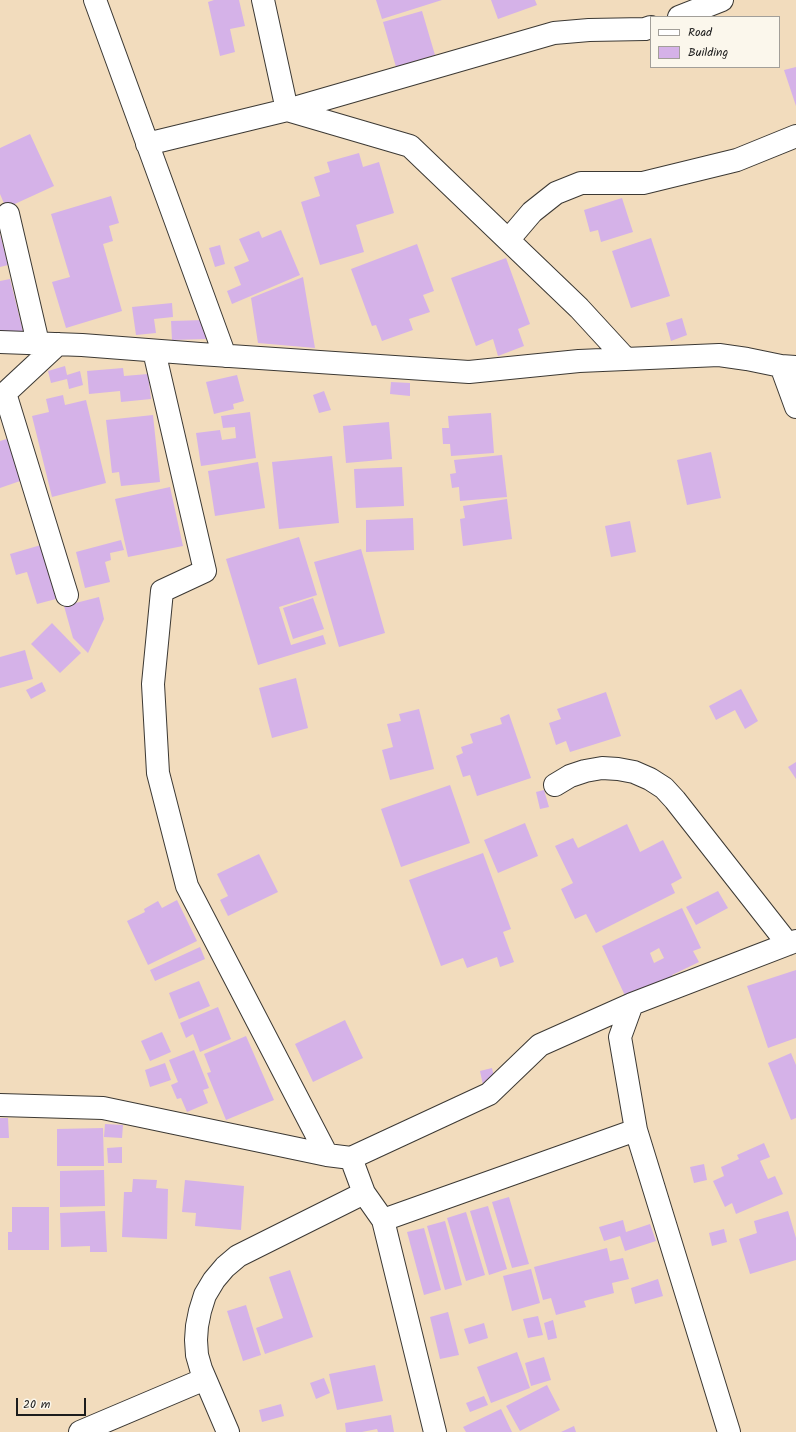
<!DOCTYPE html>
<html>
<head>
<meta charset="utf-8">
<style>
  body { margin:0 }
  #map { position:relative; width:796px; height:1432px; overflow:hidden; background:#f2dcbd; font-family:Kalam,sans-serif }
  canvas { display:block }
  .legend { position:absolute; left:650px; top:16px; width:130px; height:52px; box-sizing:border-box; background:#fbf7ec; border:1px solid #a29f99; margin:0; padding:5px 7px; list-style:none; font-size:12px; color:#1c1c1c }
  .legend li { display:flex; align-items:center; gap:8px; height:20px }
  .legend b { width:20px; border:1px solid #a29f99 }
  .scale { position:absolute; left:16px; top:1398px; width:70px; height:18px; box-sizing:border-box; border:2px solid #1c1c1c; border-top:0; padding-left:5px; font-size:12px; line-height:14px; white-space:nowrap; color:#1c1c1c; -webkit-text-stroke:3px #fbf7ec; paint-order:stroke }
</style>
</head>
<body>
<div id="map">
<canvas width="796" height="1432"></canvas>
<ul class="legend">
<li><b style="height:5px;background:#fff"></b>Road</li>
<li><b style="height:11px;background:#d5b2e8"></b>Building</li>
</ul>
<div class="scale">20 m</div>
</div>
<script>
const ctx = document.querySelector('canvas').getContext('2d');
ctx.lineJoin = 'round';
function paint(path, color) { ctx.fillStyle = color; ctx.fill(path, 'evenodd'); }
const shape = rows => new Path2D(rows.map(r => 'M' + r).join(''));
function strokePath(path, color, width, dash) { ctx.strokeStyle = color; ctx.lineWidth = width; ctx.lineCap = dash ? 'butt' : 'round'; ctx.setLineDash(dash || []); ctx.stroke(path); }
const building = shape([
  [214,0,239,0,245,26,230,29,235,52,220,56,208,2],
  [376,0,442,0,382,19],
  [491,0,535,0,537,5,498,19],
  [422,11,435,55,396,67,383,22],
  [796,67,796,106,784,70],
  [30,134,54,186,6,208,0,194,0,148],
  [359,153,363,167,379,162,394,213,356,225,364,252,320,265,301,202,320,196,314,177,330,172,327,162],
  [111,196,119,223,109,226,113,241,103,244,122,311,66,328,52,282,70,277,51,214],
  [622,198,633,232,601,242,598,230,590,232,584,210],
  [281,230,300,275,232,304,227,291,241,285,234,267,249,261,239,239,259,231,262,238],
  [0,234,8,265,0,267],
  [651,238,670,296,631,308,612,251],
  [417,244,434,291,423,295,430,312,409,319,413,330,382,341,376,325,372,326,351,269],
  [220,245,225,264,215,267,209,248],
  [506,258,530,324,518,329,524,346,498,356,493,339,476,346,451,278],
  [303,277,315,348,258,343,251,298],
  [10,279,23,331,0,334,0,281],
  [172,303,173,317,154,319,156,333,136,335,132,307],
  [682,318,687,335,671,341,666,323],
  [205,320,206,339,172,340,171,321],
  [65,366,67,375,80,371,83,385,69,389,67,379,51,383,48,371],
  [123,368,124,376,148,374,151,399,121,402,120,391,89,394,87,371],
  [237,375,244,401,233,404,234,409,214,414,206,382],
  [391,382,410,383,410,396,390,394],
  [324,391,331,410,319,413,313,395],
  [63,395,65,405,86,400,106,483,52,497,32,416,49,412,46,399],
  [250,412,256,458,201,466,196,433,220,430,222,440,236,438,235,427,223,428,221,416],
  [491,413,494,453,451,456,450,444,443,444,442,428,449,428,448,416],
  [153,415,160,482,121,486,119,472,112,473,106,420],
  [389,422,392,459,346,463,343,426],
  [10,438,23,480,0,488,0,441],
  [711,452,721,498,687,505,677,460],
  [502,455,507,497,460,501,459,487,452,488,450,474,456,473,454,460],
  [332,456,339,523,279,529,272,462],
  [258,462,265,508,215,516,208,471],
  [402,467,404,506,356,508,354,469],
  [170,487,183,546,128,557,115,499],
  [507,499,512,539,463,546,460,519,465,518,463,506],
  [413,518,414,550,366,552,366,520],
  [630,521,636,552,611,557,605,526],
  [299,537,317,595,279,607,291,645,323,635,326,644,258,665,226,559],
  [121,540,124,550,110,553,111,560,105,562,110,582,85,588,76,552],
  [41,545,56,599,37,604,27,572,16,575,10,554],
  [361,549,385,633,339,647,314,562],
  [99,597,104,619,88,653,73,638,64,606],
  [313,598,324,629,293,639,283,608],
  [52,623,81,653,60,673,31,644],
  [25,650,33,679,0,688,0,657],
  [296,678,308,728,272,738,259,688],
  [42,682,46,691,31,699,26,690],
  [741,689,758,721,745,729,735,710,716,720,709,706],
  [606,692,621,736,570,752,566,741,556,745,549,723,561,719,557,709],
  [419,709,434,769,390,780,382,750,393,747,387,724,401,721,399,714],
  [509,714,531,778,477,796,470,775,463,777,456,756,463,753,461,747,473,743,470,734,502,724,500,718],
  [796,762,796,779,788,767],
  [450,785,470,843,401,867,381,809],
  [544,790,549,807,540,809,536,792],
  [525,823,538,856,498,873,484,840],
  [627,824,640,852,663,840,682,878,671,884,675,893,596,933,586,914,575,919,561,889,573,883,555,846,573,838,578,848],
  [483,853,511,929,503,932,514,962,500,967,497,957,467,968,463,958,441,966,409,880],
  [259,854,278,892,228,916,220,900,228,896,217,874],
  [718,891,728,908,696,925,686,907],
  [177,900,197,941,148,965,127,921,145,912,144,909,158,901,162,908],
  [682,908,701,948,693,951,699,962,672,975,674,978,627,1000,602,946],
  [659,948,664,958,654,963,650,953],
  [200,947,205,959,155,981,150,970],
  [796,970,796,1038,768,1048,747,986],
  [199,981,210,1006,179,1019,169,993],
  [218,1007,231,1039,200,1052,193,1034,186,1038,180,1023],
  [345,1020,363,1058,313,1082,295,1044],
  [162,1032,171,1052,150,1061,141,1041],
  [246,1036,274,1100,226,1120,207,1073,211,1072,204,1054],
  [194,1050,209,1088,203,1090,208,1103,187,1112,181,1098,177,1099,171,1085,178,1082,169,1060],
  [791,1053,796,1065,796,1118,791,1120,768,1063],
  [165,1063,171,1080,150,1087,145,1070],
  [492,1068,495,1082,483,1085,480,1071],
  [0,1118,8,1118,9,1138,0,1138],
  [105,1124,123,1125,122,1138,104,1137],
  [103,1128,104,1166,57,1166,57,1129],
  [764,1143,770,1157,760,1161,768,1179,775,1176,783,1194,736,1214,732,1203,725,1207,713,1181,724,1176,721,1167,739,1159,737,1155],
  [122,1147,122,1163,108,1163,107,1148],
  [704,1164,707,1180,694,1183,690,1167],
  [104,1170,105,1206,60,1207,60,1171],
  [133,1179,157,1180,156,1188,168,1189,167,1239,122,1237,124,1192,132,1192],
  [185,1180,244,1186,241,1230,195,1226,196,1213,182,1212],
  [509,1197,529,1264,512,1268,492,1202],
  [488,1206,507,1269,489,1275,470,1211],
  [12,1207,49,1207,49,1250,8,1250,8,1232,12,1232],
  [105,1211,107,1252,90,1252,90,1246,61,1247,60,1213],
  [788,1211,796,1238,796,1260,750,1274,739,1239,757,1233,754,1221],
  [466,1212,485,1275,466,1281,447,1218],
  [623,1220,626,1232,650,1224,656,1241,625,1251,620,1236,604,1241,599,1227],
  [445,1221,462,1285,445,1290,427,1226],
  [424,1228,441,1290,424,1295,407,1232],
  [724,1229,727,1242,712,1246,709,1233],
  [607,1248,610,1261,623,1258,629,1279,612,1283,614,1293,584,1301,586,1307,556,1315,551,1298,543,1300,534,1267],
  [531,1269,540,1303,512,1311,503,1276],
  [290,1270,313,1337,265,1354,256,1328,283,1318,269,1277],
  [658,1279,663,1296,635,1304,631,1288],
  [246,1305,261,1355,243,1361,227,1311],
  [448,1312,459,1355,440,1359,430,1317],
  [538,1316,543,1335,528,1338,523,1319],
  [553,1320,557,1338,548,1340,544,1323],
  [484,1323,488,1338,469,1344,464,1329],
  [517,1352,530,1388,491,1403,477,1367],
  [544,1357,551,1380,531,1386,525,1363],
  [375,1365,383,1401,337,1410,329,1374],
  [324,1378,330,1393,316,1399,310,1383],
  [547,1385,560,1410,520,1431,506,1406],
  [484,1396,488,1405,470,1412,466,1403],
  [281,1404,284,1416,262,1422,259,1410],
  [501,1409,512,1432,466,1432,463,1427],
  [391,1415,394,1432,378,1432,377,1429,362,1432,346,1432,345,1423],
  [574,1426,576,1432,561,1432]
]);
const minor = shape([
  [95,0,225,356],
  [263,0,287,110,410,146,579,308,625,358],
  [679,17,722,0],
  [147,144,287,110,554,33,589,30,645,29,651,27],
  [8,214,38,343],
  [509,239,532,212,556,193,581,183,643,183,737,160,796,136],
  [0,342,82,345,200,354,469,372,579,361,719,355,747,359,781,366,796,367],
  [154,351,205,571,162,591,153,684,158,773,187,886,327,1155],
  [781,366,796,407],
  [5,393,67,595],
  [0,398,58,344],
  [555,785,570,776,585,771,602,768,618,769,634,772,650,779,664,788,675,800,788,944],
  [632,1004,620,1037,636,1130,729,1432],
  [0,1105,103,1108,327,1155,351,1158,364,1193,383,1220,636,1130],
  [351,1158,489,1094,540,1045,632,1004,796,941],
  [383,1220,435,1432],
  [80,1432,205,1379],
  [228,1432,201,1369,197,1355,196,1340,197,1326,200,1311,205,1295,214,1280,225,1267,238,1256,364,1193]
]);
paint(building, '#d5b2e8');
strokePath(minor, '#3c3934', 24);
strokePath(minor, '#fff', 22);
</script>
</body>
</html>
